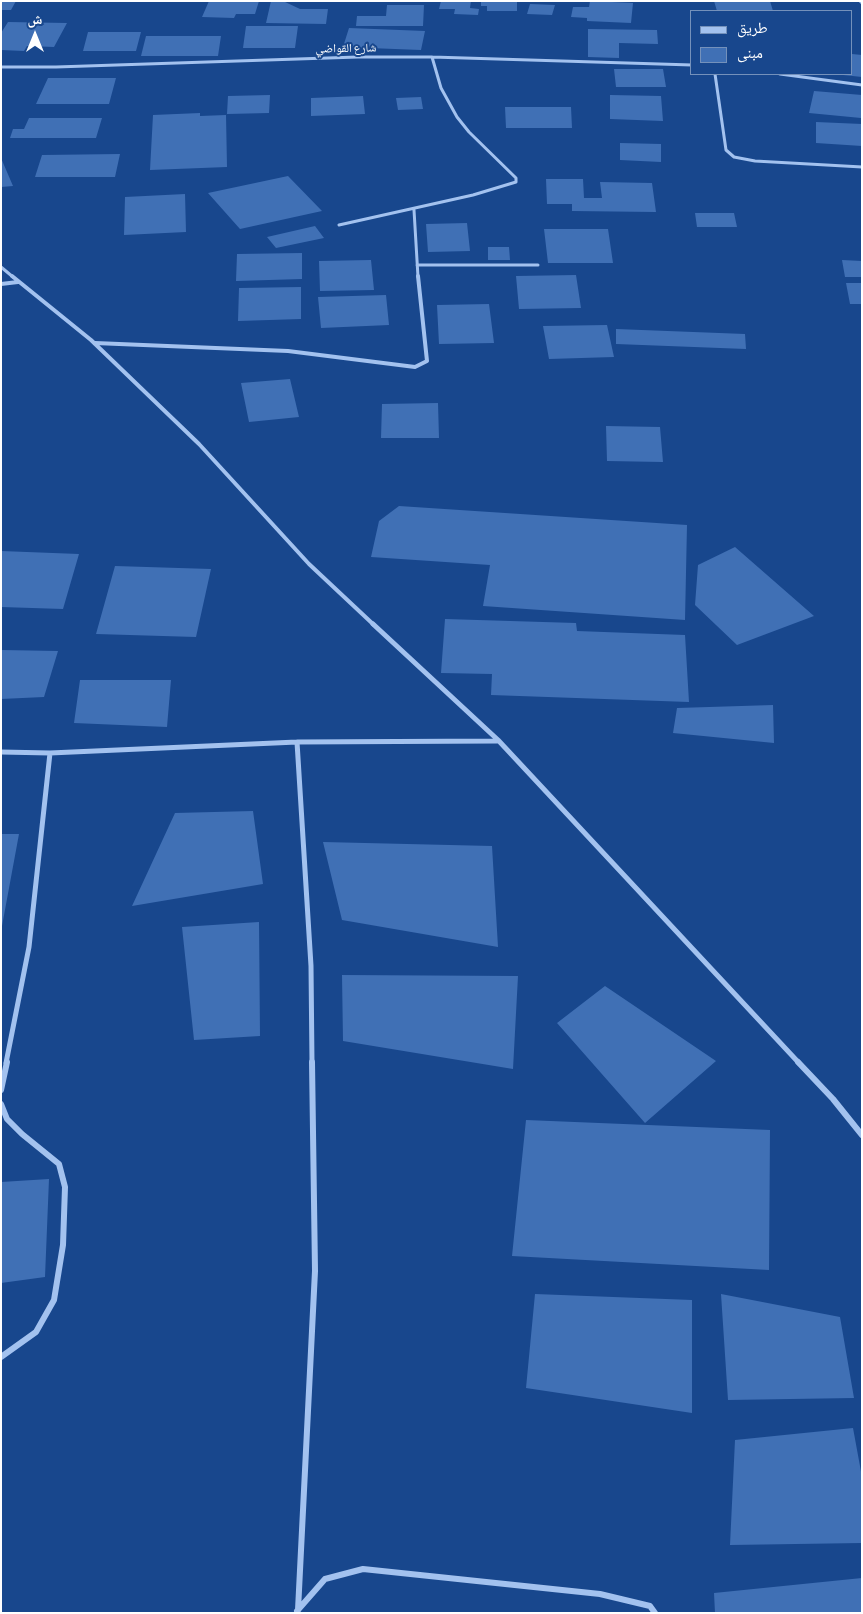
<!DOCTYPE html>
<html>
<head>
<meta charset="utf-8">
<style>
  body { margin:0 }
  #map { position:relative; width:863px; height:1614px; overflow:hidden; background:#18478d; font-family:"Sofia Sans Condensed","Noto Naskh Arabic",sans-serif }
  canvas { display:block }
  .frame { position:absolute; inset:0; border:2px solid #fff; pointer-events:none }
  .legend { position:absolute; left:690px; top:10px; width:162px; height:65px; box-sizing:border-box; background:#18478d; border:1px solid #7491bb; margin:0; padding:6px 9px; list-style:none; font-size:15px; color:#fff }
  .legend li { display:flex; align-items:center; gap:10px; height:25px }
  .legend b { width:25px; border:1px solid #7491bb }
  .north { position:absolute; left:10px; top:10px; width:50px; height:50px; -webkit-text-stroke:4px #18478d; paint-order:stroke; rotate:0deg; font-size:14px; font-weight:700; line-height:20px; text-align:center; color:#fff }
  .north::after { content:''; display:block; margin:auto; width:18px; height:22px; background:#fff; clip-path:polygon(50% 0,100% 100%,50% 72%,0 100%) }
</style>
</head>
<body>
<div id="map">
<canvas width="863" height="1614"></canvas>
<div class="frame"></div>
<ul class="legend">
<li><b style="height:6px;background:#a3c2ef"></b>طريق</li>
<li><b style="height:14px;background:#4070b5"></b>مبنى</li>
</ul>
<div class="north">ش</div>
</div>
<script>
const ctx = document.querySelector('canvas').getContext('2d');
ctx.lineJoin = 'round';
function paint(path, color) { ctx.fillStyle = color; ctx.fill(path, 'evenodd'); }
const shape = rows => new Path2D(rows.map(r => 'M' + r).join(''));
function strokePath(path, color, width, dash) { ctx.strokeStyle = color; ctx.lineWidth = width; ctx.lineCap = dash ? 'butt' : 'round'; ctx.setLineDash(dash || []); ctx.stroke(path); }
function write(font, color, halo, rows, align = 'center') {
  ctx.font = font + ' "Sofia Sans Condensed","Noto Naskh Arabic",sans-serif'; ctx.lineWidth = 4; ctx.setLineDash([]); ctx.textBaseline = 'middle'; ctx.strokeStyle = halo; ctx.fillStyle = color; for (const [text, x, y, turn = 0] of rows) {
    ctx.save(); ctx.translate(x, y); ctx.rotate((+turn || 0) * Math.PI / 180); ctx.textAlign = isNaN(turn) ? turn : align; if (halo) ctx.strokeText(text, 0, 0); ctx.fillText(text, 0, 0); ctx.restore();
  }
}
const building = shape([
  [1,1,16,1,11,10,1,10],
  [209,1,259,1,255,14,236,14,234,18,202,17],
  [271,1,283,1,300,9,328,9,326,24,266,23],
  [441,1,471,1,470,8,479,9,478,15,454,14,455,9,439,9],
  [481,1,517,1,517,11,487,11,487,6,481,6],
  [590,1,633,3,631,23,587,21,587,18,571,17,573,7,589,7],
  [714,1,770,1,773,11,717,11],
  [530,4,555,5,552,15,527,14],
  [387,5,424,5,423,26,356,26,357,16,386,16],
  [8,22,67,23,54,47,27,46,24,51,1,50,1,33],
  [246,26,298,26,295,48,243,48],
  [349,28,425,31,421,50,343,47],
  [588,29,657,30,658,44,619,43,619,58,588,57],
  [88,32,141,32,136,51,83,51],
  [146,36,221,36,218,56,141,56],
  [852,54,862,55,862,77,843,75,852,74],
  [614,69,663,69,666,87,616,87],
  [48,78,116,78,109,104,36,104],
  [814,91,862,95,861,118,809,113],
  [270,95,269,113,227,114,228,96],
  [610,95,661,96,663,121,610,119],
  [363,96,365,114,311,116,311,98],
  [421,97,423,109,398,110,396,98],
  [505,107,571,107,572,128,506,128],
  [200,113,200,116,226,115,227,167,150,170,153,115],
  [29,118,102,118,96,138,10,138,13,129,24,129],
  [816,122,862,124,862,146,816,143],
  [620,143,661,144,661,162,620,160],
  [120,154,115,177,35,177,42,155],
  [1,158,13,186,1,187],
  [288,176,322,211,240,229,208,193],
  [546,179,583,179,584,198,602,198,600,182,652,183,656,212,572,211,572,204,547,204],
  [185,194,186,232,124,235,125,197],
  [695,213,734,213,737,227,697,227],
  [467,223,470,251,428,252,426,224],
  [315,226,324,238,276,248,267,237],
  [544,229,608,229,613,263,548,263],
  [488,247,509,247,510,260,488,260],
  [302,253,302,279,236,281,237,254],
  [371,260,374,290,320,291,319,261],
  [842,260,862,261,862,277,845,277],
  [576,275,581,308,519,309,516,276],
  [846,283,862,283,862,304,850,304],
  [301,287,301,319,238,321,239,288],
  [386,295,389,325,321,328,318,297],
  [489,304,494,343,439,344,437,305],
  [607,325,614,357,549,359,543,326],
  [616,329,745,334,746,349,616,344],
  [290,379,299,417,249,422,241,383],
  [438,403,439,438,381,438,382,404],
  [606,426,660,427,663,462,607,461],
  [399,506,687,525,685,620,483,606,490,565,371,557,379,521],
  [735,547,814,616,737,645,695,605,698,565],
  [1,551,79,554,63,609,1,607],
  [115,566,211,569,196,637,96,634],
  [445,619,576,623,577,631,685,635,689,702,491,695,492,674,441,673],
  [1,650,58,651,44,697,1,699],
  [80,680,171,680,167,727,74,723],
  [773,705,774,743,673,733,677,708],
  [253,811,263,884,132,906,175,813],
  [1,834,19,834,2,926,1,925],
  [323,842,492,846,498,947,342,920],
  [259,922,260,1036,194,1040,182,927],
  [342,975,518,976,513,1069,343,1041],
  [605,986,716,1061,645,1123,557,1023],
  [526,1120,770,1130,769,1270,512,1256],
  [49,1179,45,1277,1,1283,1,1182],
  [535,1294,692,1300,692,1413,526,1388],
  [721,1294,840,1317,854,1398,728,1400],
  [853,1428,862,1477,862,1543,730,1545,735,1440],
  [862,1578,862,1613,715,1613,714,1593]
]);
const minorFar3 = shape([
  [860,1,862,3],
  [1,67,56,67,358,57,432,57,692,65],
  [715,74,726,150,734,157,755,161,862,167],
  [780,74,862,85],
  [414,210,418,277],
  [339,225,473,195,516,182,516,178,469,132,457,117,441,88,432,57],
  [417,265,538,265],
  [1,267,13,277]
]);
const minorFar2 = shape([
  [12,276,91,340,199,444,309,564,374,625],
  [1,284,18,282],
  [95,343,288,351,415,367,427,361,418,276]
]);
const minorFar1 = shape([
  [373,624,498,740,799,1063],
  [297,742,311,966,312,1063],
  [1,752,50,753,297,742,497,741],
  [6,1063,29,947,50,753]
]);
const minor = shape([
  [798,1062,833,1099,862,1135],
  [1,1090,7,1062],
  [1,1104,7,1119,22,1134,59,1164,65,1187,63,1245,54,1300,36,1332,1,1357],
  [298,1610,315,1271,312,1062],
  [297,1611,325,1579,363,1569,600,1594,650,1606,655,1613]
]);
const farStreetnames = [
  ["شارع القواضي",346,49,-1]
];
paint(building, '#4070b5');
strokePath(minorFar3, '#a3c2ef', 3);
strokePath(minorFar2, '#a3c2ef', 4);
strokePath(minorFar1, '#a3c2ef', 5);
strokePath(minor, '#a3c2ef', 6);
write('12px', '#fff', '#18478d', farStreetnames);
</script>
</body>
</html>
